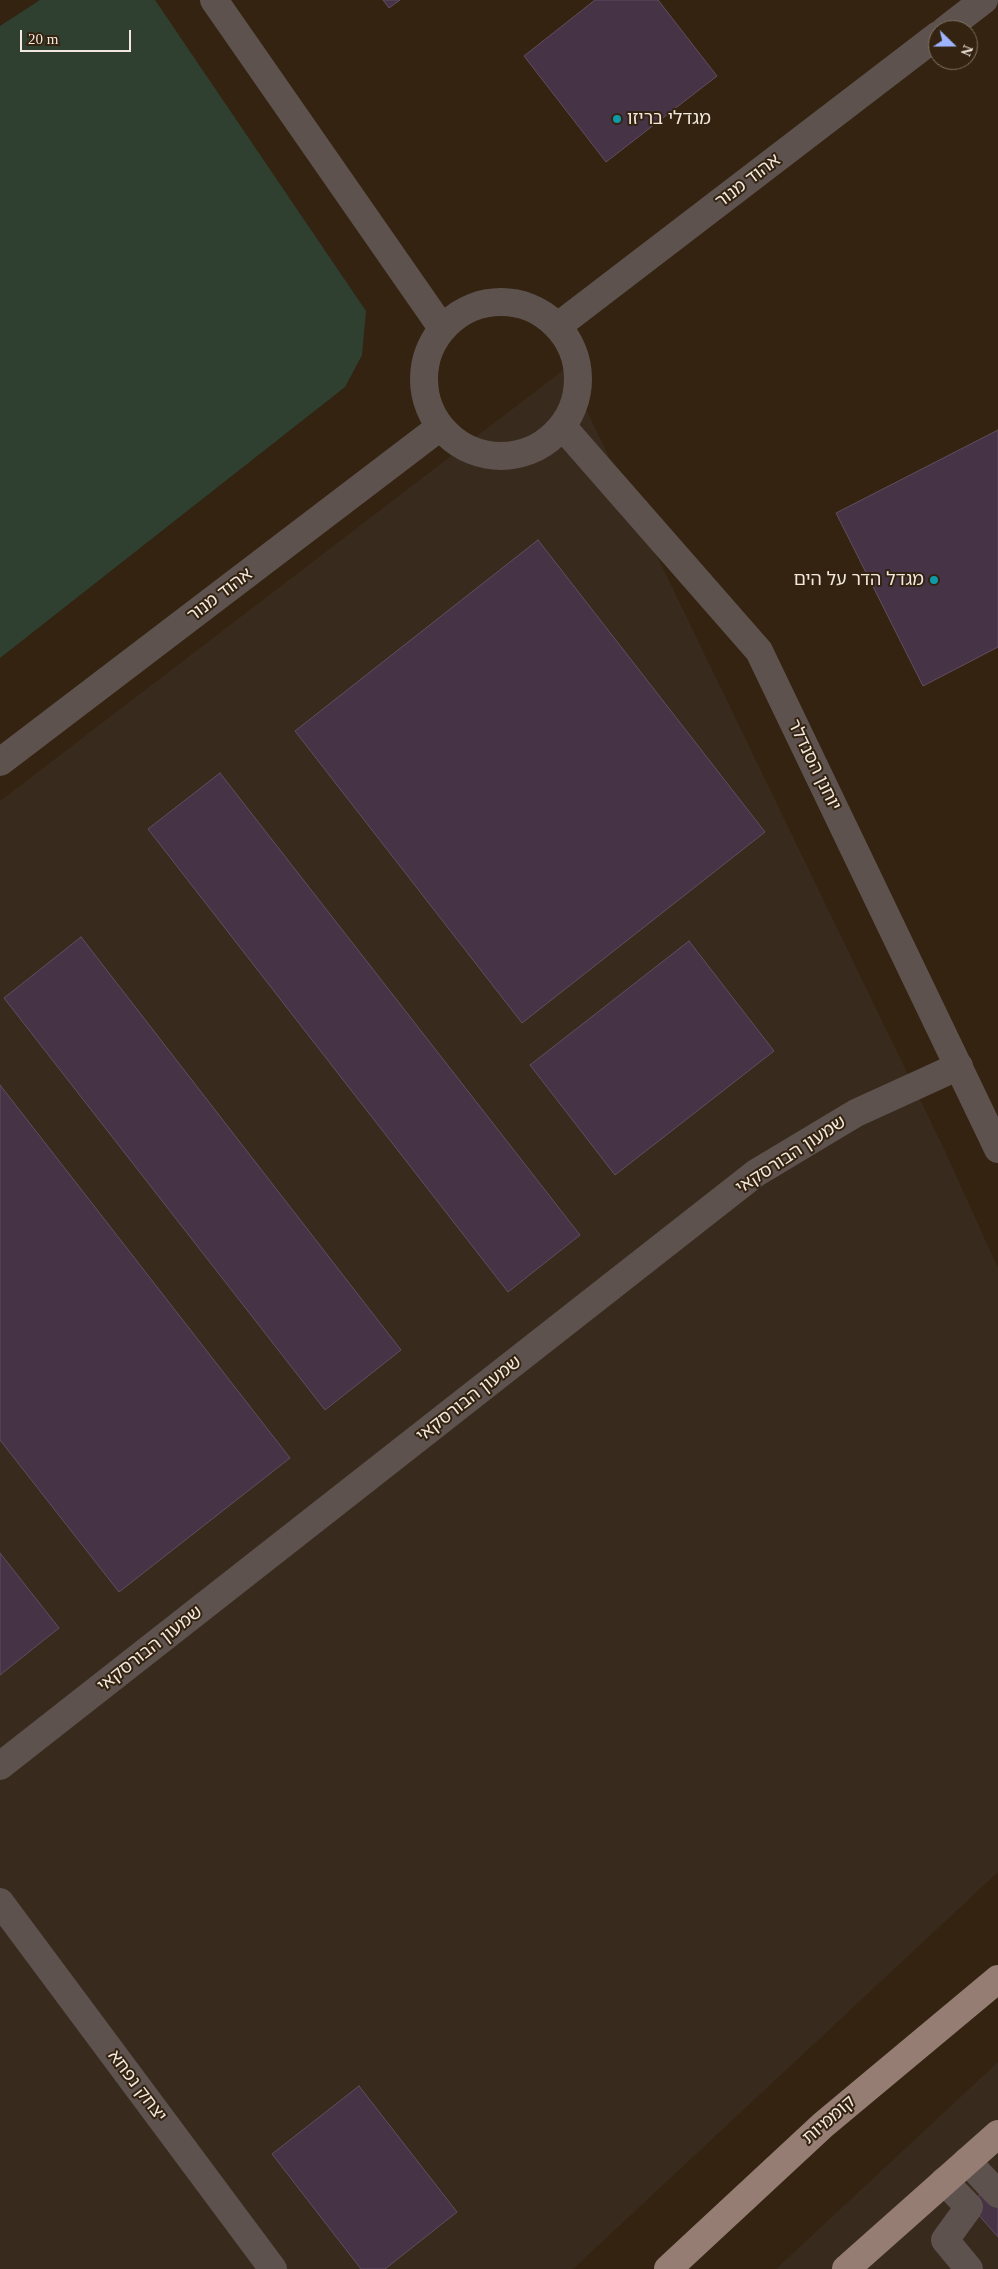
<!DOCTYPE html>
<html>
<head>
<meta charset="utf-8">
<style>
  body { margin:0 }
  #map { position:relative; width:998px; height:2269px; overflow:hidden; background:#332310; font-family:Georgia,serif }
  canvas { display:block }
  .north { position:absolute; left:928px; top:20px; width:50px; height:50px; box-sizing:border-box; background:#332310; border:1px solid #807262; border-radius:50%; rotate:112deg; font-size:14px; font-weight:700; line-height:20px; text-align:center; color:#f3e8dd }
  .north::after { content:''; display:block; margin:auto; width:18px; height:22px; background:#9eb4fd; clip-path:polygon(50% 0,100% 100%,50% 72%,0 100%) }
  .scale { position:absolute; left:20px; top:30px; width:111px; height:22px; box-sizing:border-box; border:2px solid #f3e8dd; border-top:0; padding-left:6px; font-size:15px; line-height:18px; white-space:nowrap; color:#f3e8dd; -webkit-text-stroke:4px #332310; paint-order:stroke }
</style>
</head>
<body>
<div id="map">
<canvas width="998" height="2269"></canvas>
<div class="north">N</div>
<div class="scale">20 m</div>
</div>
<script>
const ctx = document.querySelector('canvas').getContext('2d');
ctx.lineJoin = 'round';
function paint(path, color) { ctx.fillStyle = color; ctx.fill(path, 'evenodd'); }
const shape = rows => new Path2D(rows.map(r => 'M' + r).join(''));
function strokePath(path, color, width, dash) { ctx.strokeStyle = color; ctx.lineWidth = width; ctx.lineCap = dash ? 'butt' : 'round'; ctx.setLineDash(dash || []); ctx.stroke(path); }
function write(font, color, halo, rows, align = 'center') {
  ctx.font = font + ' Georgia,"Noto Sans Hebrew",serif'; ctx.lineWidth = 4; ctx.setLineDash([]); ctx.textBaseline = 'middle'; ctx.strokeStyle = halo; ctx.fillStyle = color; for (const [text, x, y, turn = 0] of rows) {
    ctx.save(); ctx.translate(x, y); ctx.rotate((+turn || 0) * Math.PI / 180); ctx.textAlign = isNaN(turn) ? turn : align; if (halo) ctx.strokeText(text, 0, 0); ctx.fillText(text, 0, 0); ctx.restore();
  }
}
const industrial = shape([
  [566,368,945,1151,998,1268,998,1872,573,2269,0,2269,0,801],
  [998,2062,998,2269,776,2269]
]);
const green = shape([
  [40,0,155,0,366,311,362,355,345,387,0,658,0,26]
]);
const building = shape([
  [383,0,400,0,389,8,383,0],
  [595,0,658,0,717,76,606,162,524,56,595,0],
  [998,430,998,647,923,686,836,513,998,430],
  [538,540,765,832,522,1023,295,731,538,540],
  [220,773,580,1235,508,1292,148,829,220,773],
  [81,937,401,1350,325,1410,4,998,81,937],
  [689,941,774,1051,615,1175,530,1065,689,941],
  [0,1085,290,1458,119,1592,0,1440,0,1085],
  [0,1553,59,1628,0,1675,0,1553],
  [359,2086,457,2212,385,2269,361,2269,272,2154,359,2086],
  [998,2179,998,2237,969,2204,998,2179]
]);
const minor = shape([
  [214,0,442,328],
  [945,30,984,0],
  '424 379a77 77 0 1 1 154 0a77 77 0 1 1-154 0Z',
  [558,326,938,35],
  [562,426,759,651,998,1149],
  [0,762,440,427],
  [0,1766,756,1173,856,1113,959,1066],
  [0,1902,273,2269],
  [967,2161,998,2194],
  [944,2181,969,2207,945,2240,969,2269]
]);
const major = shape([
  [668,2269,823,2125,998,1979],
  [846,2269,998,2134]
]);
const markers = [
  [617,119,5,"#0f9aa8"],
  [934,580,5,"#0f9aa8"]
];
const poiNames = [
  ["מגדלי בריזו",627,119],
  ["מגדל הדר על הים",924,580,"right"]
];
const streetNames = [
  ["אהוד מנור",748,181,-37],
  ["אהוד מנור",220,595,-37],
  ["יוחנן הסנדלר",814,765,64],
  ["שמעון הבורסקאי",791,1155,-33],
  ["שמעון הבורסקאי",469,1399,-38],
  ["שמעון הבורסקאי",150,1649,-38],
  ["יצחק נפחא",137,2086,53],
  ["קוממיות",829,2120,-41]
];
paint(industrial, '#382b1e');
paint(green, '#2f4031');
paint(building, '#473346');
strokePath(building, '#614d60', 1);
strokePath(minor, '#5e524e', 28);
strokePath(major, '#957d74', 28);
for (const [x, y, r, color] of markers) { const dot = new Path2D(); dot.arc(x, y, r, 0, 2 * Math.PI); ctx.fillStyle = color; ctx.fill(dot); strokePath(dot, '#332310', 2); }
write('18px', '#f3e8dd', '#332310', poiNames, 'left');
write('18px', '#f3e8dd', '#332310', streetNames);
</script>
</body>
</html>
